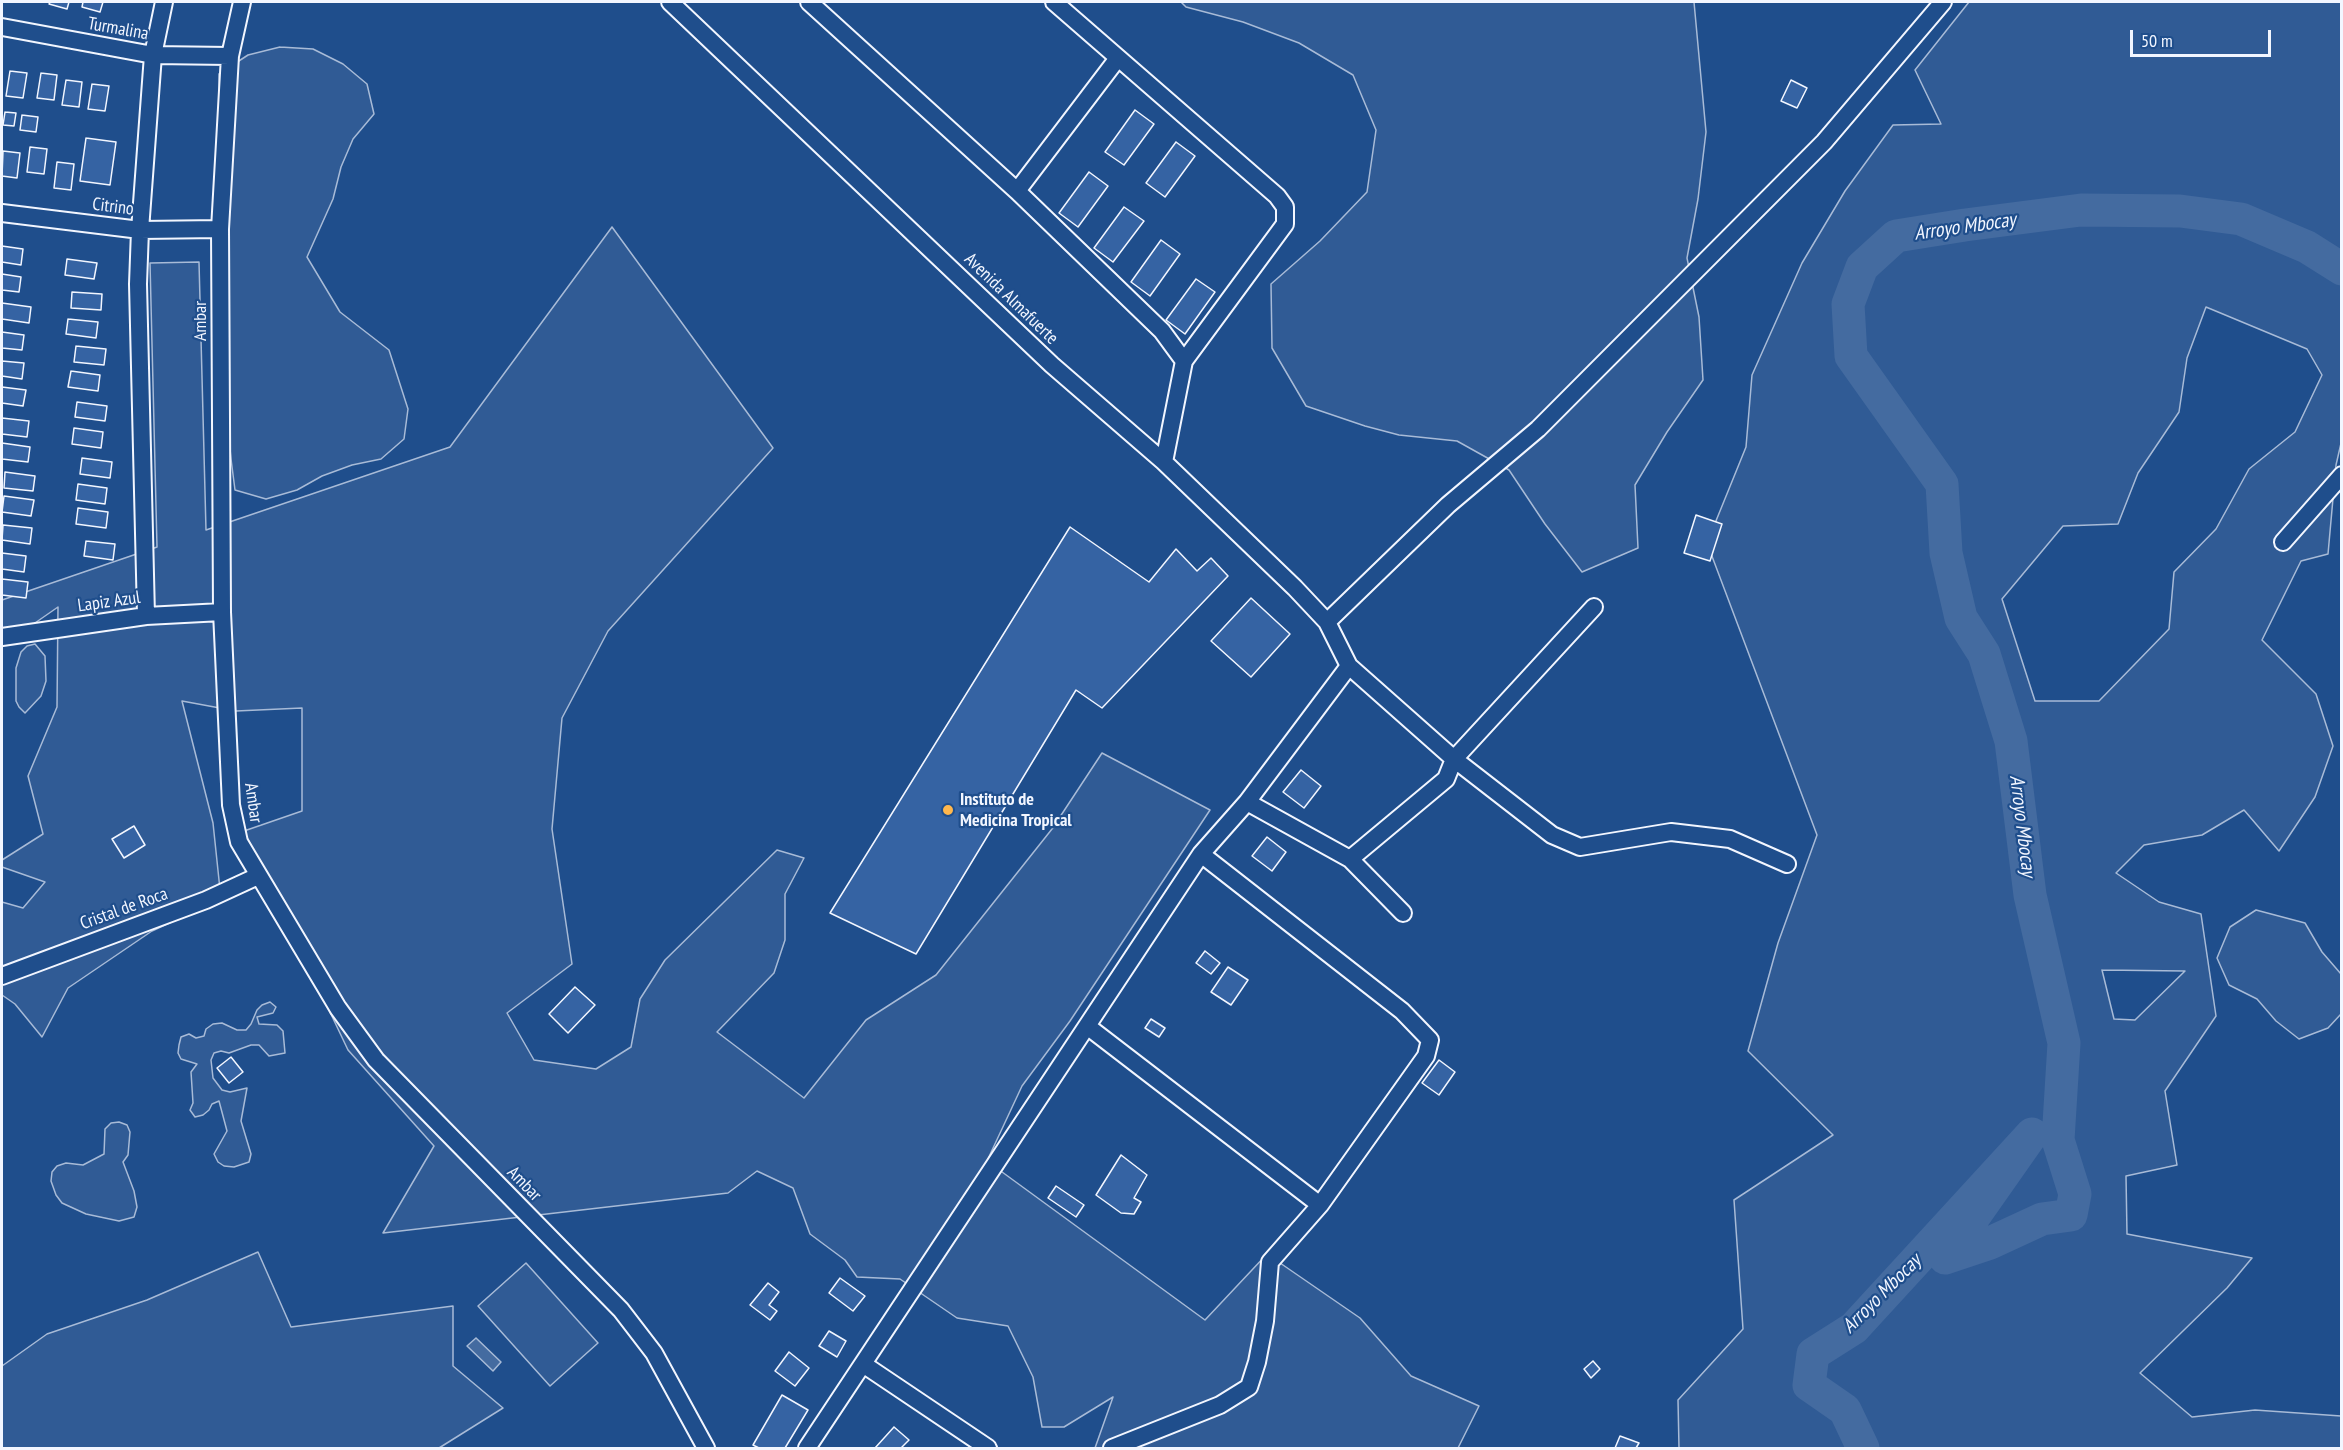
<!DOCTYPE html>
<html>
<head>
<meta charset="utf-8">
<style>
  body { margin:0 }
  #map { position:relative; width:2343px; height:1450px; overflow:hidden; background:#1f4e8c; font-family:"PT Sans Narrow",sans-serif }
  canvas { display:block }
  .frame { position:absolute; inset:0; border:3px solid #f2f6ff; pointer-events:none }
  .scale { position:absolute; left:2130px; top:30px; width:141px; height:27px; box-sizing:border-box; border:3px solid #f2f6ff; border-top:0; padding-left:8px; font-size:18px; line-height:21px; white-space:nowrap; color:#f2f6ff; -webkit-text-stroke:4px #1f4e8c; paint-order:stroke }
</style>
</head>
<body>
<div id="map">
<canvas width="2343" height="1450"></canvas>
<div class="frame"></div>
<div class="scale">50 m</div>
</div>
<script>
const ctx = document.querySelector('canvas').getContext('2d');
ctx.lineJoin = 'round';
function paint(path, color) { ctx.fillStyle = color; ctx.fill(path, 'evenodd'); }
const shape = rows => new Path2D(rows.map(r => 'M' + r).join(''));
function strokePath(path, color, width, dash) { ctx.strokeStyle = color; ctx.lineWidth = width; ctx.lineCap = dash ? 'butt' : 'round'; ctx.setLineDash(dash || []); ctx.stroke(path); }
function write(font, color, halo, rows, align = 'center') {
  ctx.font = font + ' "PT Sans Narrow",sans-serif'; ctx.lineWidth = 4.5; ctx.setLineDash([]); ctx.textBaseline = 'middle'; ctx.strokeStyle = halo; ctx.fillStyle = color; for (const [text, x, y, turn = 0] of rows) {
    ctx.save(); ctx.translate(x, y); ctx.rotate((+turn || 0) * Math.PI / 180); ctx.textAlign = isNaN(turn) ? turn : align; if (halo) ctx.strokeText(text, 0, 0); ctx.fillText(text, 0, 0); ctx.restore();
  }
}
const built = shape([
  [1181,2,1694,2,1706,132,1698,199,1687,258,1699,317,1703,380,1667,432,1635,485,1638,548,1582,572,1545,524,1509,470,1457,441,1399,435,1365,426,1306,406,1272,348,1271,284,1320,241,1367,192,1376,130,1353,75,1299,43,1243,22,1186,7,1181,2],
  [1969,2,2341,2,2342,439,2336,465,2328,554,2301,561,2262,640,2316,694,2333,746,2315,797,2279,851,2244,810,2202,835,2144,845,2116,873,2159,902,2201,914,2216,1016,2165,1091,2177,1165,2126,1176,2127,1234,2252,1258,2227,1288,2140,1373,2192,1417,2255,1410,2341,1416,2341,1448,1679,1448,1678,1400,1743,1329,1734,1200,1833,1135,1748,1051,1778,943,1817,835,1707,543,1746,447,1752,375,1802,263,1845,191,1893,125,1941,124,1915,70,1969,2],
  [2206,307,2307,349,2322,375,2295,432,2249,469,2216,529,2174,572,2169,629,2099,701,2035,701,2002,599,2063,526,2118,524,2138,473,2179,412,2187,358,2206,307],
  [2102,970,2185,971,2135,1020,2114,1019,2102,970],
  [280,47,313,49,343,64,367,84,374,114,353,139,341,167,333,199,307,257,340,312,389,350,408,409,404,439,381,459,352,465,322,476,297,490,266,499,235,490,231,459,225,399,219,74,248,55,280,47],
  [612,227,773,448,608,631,562,718,552,829,572,964,507,1013,534,1060,596,1069,631,1047,640,999,665,960,777,850,804,858,785,894,785,940,774,973,717,1032,804,1098,866,1020,936,975,1052,829,1102,753,1210,810,1070,1021,1022,1086,987,1161,1205,1320,1267,1254,1360,1318,1411,1376,1479,1406,1458,1448,1095,1448,1113,1397,1064,1427,1042,1427,1033,1377,1008,1326,957,1318,900,1279,857,1277,845,1260,810,1234,793,1188,757,1171,728,1193,383,1233,434,1146,348,1050,244,831,302,811,302,708,236,711,182,701,213,823,221,899,152,931,68,988,42,1037,15,1004,2,995,2,902,23,908,45,882,2,867,2,860,43,834,28,776,57,707,58,607,9,641,2,644,2,600,157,547,150,263,199,262,206,530,450,447,612,227],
  [35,644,45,656,46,681,41,696,25,713,19,707,16,701,16,668,21,652,27,646,35,644],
  [2256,910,2305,923,2322,952,2341,974,2341,1014,2328,1028,2299,1039,2276,1021,2257,999,2229,985,2217,958,2230,927,2256,910],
  [270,1002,276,1007,273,1013,257,1017,259,1024,277,1025,283,1031,285,1053,269,1056,259,1045,251,1045,229,1053,221,1051,214,1053,211,1060,213,1078,222,1090,230,1092,247,1088,241,1121,251,1154,249,1162,234,1167,224,1166,218,1162,214,1154,227,1131,219,1101,212,1104,209,1110,203,1115,195,1117,190,1110,193,1103,191,1072,197,1064,181,1059,178,1053,179,1045,181,1037,189,1034,196,1038,204,1036,206,1029,213,1024,222,1023,237,1030,246,1030,251,1024,257,1010,262,1005,270,1002],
  [119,1122,127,1125,130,1132,128,1155,123,1162,134,1191,137,1207,134,1217,119,1221,86,1214,62,1203,56,1195,51,1181,52,1172,57,1166,66,1163,83,1165,104,1154,105,1129,111,1123,119,1122],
  [258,1252,291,1327,453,1306,453,1366,503,1408,439,1448,2,1448,2,1366,47,1334,147,1300,258,1252],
  [526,1263,598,1343,550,1386,478,1306,526,1263]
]);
const water = shape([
  [476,1338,501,1362,493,1371,467,1346,476,1338]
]);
const river = shape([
  [1863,1448,1845,1410,1809,1385,1813,1354,1854,1328,2032,1134,1945,1258,1990,1243,2042,1219,2071,1215,2075,1194,2058,1140,2064,1043,2030,895,2011,741,1984,654,1961,618,1946,553,1942,484,1851,356,1848,304,1862,267,1896,236,1965,225,2081,210,2180,211,2241,219,2307,247,2342,269]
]);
const building = shape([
  [50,2,69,2,67,9,49,4,50,2],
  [83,2,103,2,100,12,82,7,83,2],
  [10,71,27,73,23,98,6,96,10,71],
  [41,73,57,75,54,100,37,98,41,73],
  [66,80,82,82,79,107,62,105,66,80],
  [1791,80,1807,88,1797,108,1781,101,1791,80],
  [92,84,109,86,105,111,88,109,92,84],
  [1135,110,1154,124,1124,165,1105,152,1135,110],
  [5,112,16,113,14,126,3,125,5,112],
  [22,115,38,117,36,132,20,130,22,115],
  [86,138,116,142,110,185,80,181,86,138],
  [1176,142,1195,156,1165,197,1146,183,1176,142],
  [30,147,47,149,44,174,27,172,30,147],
  [3,151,20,153,17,178,2,176,3,151],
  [57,162,74,164,71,190,54,188,57,162],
  [1089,172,1108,186,1078,227,1059,213,1089,172],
  [1124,207,1144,221,1113,262,1094,248,1124,207],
  [1161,240,1180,254,1150,296,1131,282,1161,240],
  [2,246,23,249,21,265,2,262,2,246],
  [67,259,97,263,94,279,65,275,67,259],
  [2,274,21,277,19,292,2,290,2,274],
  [1196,279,1215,292,1185,334,1166,320,1196,279],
  [72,292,102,294,101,310,71,308,72,292],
  [2,303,31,307,29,323,2,319,2,303],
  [68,319,98,322,96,338,66,334,68,319],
  [2,332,24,335,22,350,2,348,2,332],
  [76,346,106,349,104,365,74,362,76,346],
  [2,361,24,363,22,379,2,376,2,361],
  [71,371,100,375,98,391,68,387,71,371],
  [2,387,26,390,23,406,2,403,2,387],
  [77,402,107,406,105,421,75,417,77,402],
  [2,418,29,421,27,437,2,434,2,418],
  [74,428,103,432,101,448,72,444,74,428],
  [2,443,30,447,28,462,2,459,2,443],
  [82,458,112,462,110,478,80,474,82,458],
  [5,472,35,476,33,491,4,488,5,472],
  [78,484,107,488,105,504,76,500,78,484],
  [4,496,34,500,31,516,2,512,4,496],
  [78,508,108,512,106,528,76,524,78,508],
  [1696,515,1722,524,1710,561,1684,553,1696,515],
  [3,525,32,528,30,544,2,540,3,525],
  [1070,527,1149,582,1176,549,1197,571,1211,558,1228,576,1102,708,1076,690,916,954,830,913,1070,527],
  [86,541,115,544,113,560,84,556,86,541],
  [2,553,26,556,24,572,2,569,2,553],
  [2,579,28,582,26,598,2,595,2,579],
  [1251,598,1290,634,1251,677,1211,641,1251,598],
  [1301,770,1321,786,1304,808,1283,792,1301,770],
  [134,826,145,845,124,858,112,839,134,826],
  [1267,837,1286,852,1272,871,1252,856,1267,837],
  [1205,951,1220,963,1211,974,1196,963,1205,951],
  [1228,967,1248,980,1231,1005,1211,992,1228,967],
  [575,987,595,1005,568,1033,549,1014,575,987],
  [1151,1019,1165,1028,1159,1037,1145,1028,1151,1019],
  [231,1057,243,1072,229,1083,217,1068,231,1057],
  [1439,1060,1455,1072,1439,1095,1422,1083,1439,1060],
  [1121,1155,1147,1175,1134,1198,1141,1202,1134,1214,1121,1213,1096,1195,1121,1155],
  [1056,1186,1084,1205,1076,1217,1048,1198,1056,1186],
  [840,1278,865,1296,853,1311,829,1293,840,1278],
  [768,1283,779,1292,769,1305,777,1311,770,1320,750,1305,768,1283],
  [829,1331,846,1341,837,1357,819,1346,829,1331],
  [789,1352,809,1368,795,1386,775,1371,789,1352],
  [1593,1361,1600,1369,1591,1378,1584,1369,1593,1361],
  [782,1395,808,1410,785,1448,759,1448,753,1445,782,1395],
  [894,1427,909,1440,901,1448,875,1448,894,1427],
  [1620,1436,1639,1443,1636,1448,1615,1448,1620,1436]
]);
const street = shape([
  [242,2,230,56,220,229,222,612,231,805,239,842,338,1008,376,1060,621,1310,654,1353,706,1448],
  [670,2,1052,365,1164,462,1295,588,1327,622,1349,666,1247,802,1201,854,807,1448],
  [809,2,1017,191,1162,331,1184,361,1164,462],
  [1054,2,1277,196,1285,207,1285,224,1184,361],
  [2,27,153,55,230,56],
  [1017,191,1118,58],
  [2,213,140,230,220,229],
  [2283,542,2342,475],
  [146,616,138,284,140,230,153,55,164,2],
  [1327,622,1448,505,1538,429,1824,142,1943,2],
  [2,637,146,616,222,612],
  [1349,666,1454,759,1552,835,1580,847,1671,832,1730,839,1787,864],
  [1247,802,1350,859,1403,913],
  [1350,859,1446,779,1454,759,1594,607],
  [2,976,206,900,258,876],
  [1087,1026,1320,1205],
  [863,1364,988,1448],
  [1112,1448,1220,1405,1249,1387,1257,1362,1265,1321,1270,1262,1320,1205,1426,1056,1430,1040,1402,1011,1201,854]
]);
const markers = [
  [948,810,6,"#ffb74d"]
];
const streetNames = [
  ["Turmalina",118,29,10],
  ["Citrino",113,207,7],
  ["Avenida Almafuerte",1011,299,44],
  ["Ambar",201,321,-90],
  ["Lapiz Azul",109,602,-8],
  ["Ambar",253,803,82],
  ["Cristal de Roca",124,909,-20],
  ["Ambar",524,1184,46]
];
const poiNames = [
  ["Instituto de",960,800],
  ["Medicina Tropical",960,821]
];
const waterNames = [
  ["Arroyo Mbocay",1965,227,-8],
  ["Arroyo Mbocay",2022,826,83],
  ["Arroyo Mbocay",1882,1294,-45]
];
paint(built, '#305b95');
strokePath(built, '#a8bbd7', 1.5);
paint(water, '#446ba0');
strokePath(water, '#a8bbd7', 1.5);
strokePath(river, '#446ba0', 33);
paint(building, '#3563a3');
strokePath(building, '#f2f6ff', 1.5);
strokePath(street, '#f2f6ff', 20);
strokePath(street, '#1f4e8c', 16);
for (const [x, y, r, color] of markers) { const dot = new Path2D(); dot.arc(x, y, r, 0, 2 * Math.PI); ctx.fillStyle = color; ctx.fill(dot); strokePath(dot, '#1f4e8c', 2); }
write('18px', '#f2f6ff', '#1f4e8c', streetNames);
write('bold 18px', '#f2f6ff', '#1f4e8c', poiNames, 'left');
write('italic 20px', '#f2f6ff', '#1f4e8c', waterNames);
</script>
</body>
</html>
